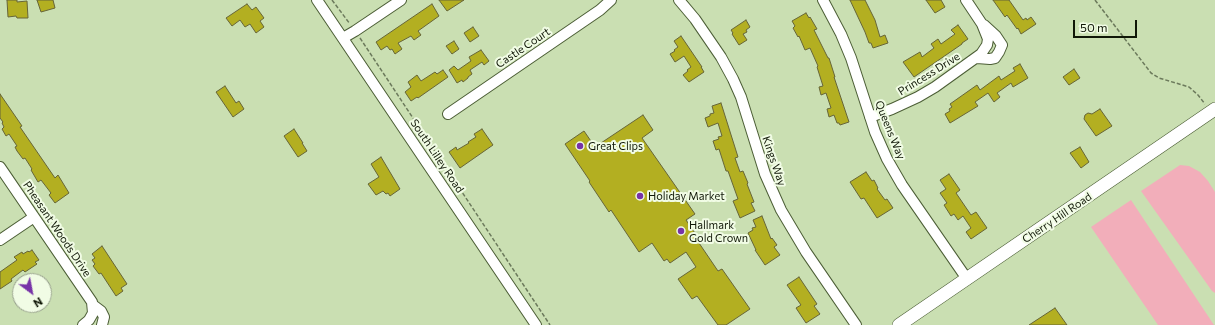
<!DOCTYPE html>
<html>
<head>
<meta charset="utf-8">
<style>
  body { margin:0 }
  #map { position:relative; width:1215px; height:325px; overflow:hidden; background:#cadfb2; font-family:Commissioner,sans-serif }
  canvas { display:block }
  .north { position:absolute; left:12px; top:273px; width:40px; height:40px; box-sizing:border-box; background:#f1fce5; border:1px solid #97a08c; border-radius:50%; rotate:148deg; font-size:11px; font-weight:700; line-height:16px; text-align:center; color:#101707 }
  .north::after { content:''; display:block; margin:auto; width:14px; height:18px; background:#7733a7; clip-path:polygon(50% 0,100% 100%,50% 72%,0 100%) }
  .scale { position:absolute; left:1073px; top:20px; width:64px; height:18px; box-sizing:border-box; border:2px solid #101707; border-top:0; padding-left:5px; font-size:12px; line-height:14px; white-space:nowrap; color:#101707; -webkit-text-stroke:3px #f1fce5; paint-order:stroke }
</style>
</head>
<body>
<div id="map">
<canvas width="1215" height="325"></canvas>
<div class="north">N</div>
<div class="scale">50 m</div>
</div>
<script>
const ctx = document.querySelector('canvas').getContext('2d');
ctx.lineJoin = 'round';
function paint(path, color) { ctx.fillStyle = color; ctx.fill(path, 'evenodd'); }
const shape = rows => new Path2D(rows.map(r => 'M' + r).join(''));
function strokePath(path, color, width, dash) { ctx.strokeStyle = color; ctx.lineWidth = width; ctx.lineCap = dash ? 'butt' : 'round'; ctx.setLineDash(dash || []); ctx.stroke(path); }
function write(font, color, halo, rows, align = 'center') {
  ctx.font = font + ' Commissioner,sans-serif'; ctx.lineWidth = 4; ctx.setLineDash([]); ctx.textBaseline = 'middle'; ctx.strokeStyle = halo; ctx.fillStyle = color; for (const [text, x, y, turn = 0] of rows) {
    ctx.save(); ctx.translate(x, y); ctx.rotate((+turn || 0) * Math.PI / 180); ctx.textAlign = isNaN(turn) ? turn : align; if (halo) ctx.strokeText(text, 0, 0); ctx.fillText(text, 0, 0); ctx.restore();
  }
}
const green = shape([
  [1180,165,1189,166,1200,172,1208,181,1215,192,1215,293,1212,291,1141,191],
  [1131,200,1214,325,1158,325,1091,227]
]);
const building = shape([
  [7,0,17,0,17,2,27,1,28,18,17,18,16,16,8,17,7,0],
  [37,0,53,0,55,8,41,12,37,0],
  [439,0,464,0,447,11,439,0],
  [850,0,865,0,875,20,880,37,885,35,888,43,873,48,871,43,869,43,865,32,850,0],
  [926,0,941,0,945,7,935,13,926,0],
  [993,0,1009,0,1023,20,1026,18,1027,20,1031,17,1036,24,1021,34,1018,28,1017,29,1007,15,1005,17,993,0],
  [247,4,252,10,256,7,264,18,260,21,264,27,256,33,250,24,245,27,240,20,232,26,226,18,247,4],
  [432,4,439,16,418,31,421,35,414,40,411,36,398,43,402,49,395,54,392,49,390,50,387,46,381,50,376,42,432,4],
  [806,13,809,18,810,17,817,29,814,30,828,58,829,58,835,77,834,77,849,122,840,125,839,123,837,123,834,115,829,117,827,109,831,108,826,93,821,95,819,87,823,86,817,67,818,66,810,48,805,50,799,36,798,37,793,28,795,26,792,21,806,13],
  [746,20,750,27,746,30,747,32,743,34,747,40,739,45,732,34,733,33,731,30,746,20],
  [958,25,968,39,962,43,962,44,914,77,903,62,920,52,922,57,934,48,931,44,938,39,941,44,955,34,951,30,958,25],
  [473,27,479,36,470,42,464,33,473,27],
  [681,36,702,67,701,67,704,72,689,82,683,75,688,71,687,70,691,67,684,56,675,62,670,54,675,51,674,50,678,47,674,41,681,36],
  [454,41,459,49,452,54,446,46,454,41],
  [481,50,489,61,484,65,482,62,470,70,472,74,468,77,468,78,463,82,462,80,457,83,449,70,454,66,458,70,471,61,469,57,481,50],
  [1020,64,1028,78,1013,87,1011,83,997,93,1000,97,994,102,988,93,975,102,978,106,950,123,945,114,950,111,949,109,952,107,950,104,977,85,980,90,999,76,1001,80,1015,71,1013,68,1020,64],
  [1074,69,1080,78,1069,85,1063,77,1074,69],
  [443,70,448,77,418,98,417,97,411,101,405,92,411,87,408,82,417,75,421,81,435,72,437,74,443,70],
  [225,86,236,103,239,101,244,109,233,117,216,92,225,86],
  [0,94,22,126,20,127,55,178,58,175,69,193,55,203,49,195,51,193,41,180,38,182,31,170,32,169,25,158,23,159,17,151,15,147,17,146,9,134,6,136,2,129,4,127,2,123,3,122,0,118,0,94],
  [721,103,738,157,735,158,740,172,743,171,748,183,747,184,754,202,751,203,755,211,740,218,733,201,738,199,728,171,726,171,719,149,716,150,713,141,719,139,718,137,722,136,718,123,708,127,705,118,710,116,710,114,714,113,712,106,721,103],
  [1100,109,1112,126,1096,136,1084,119,1085,115,1088,113,1092,114,1100,109],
  [643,115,653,130,642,138,695,214,686,220,701,242,699,243,718,271,722,269,750,309,726,325,718,325,697,296,692,299,678,279,696,267,686,252,670,263,667,259,664,261,652,243,639,252,611,210,609,212,589,182,590,181,565,144,584,131,595,147,643,115],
  [294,129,303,143,302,143,307,151,298,157,284,136,294,129],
  [482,129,493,145,460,168,449,152,456,147,457,150,469,143,468,142,476,137,474,134,482,129],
  [1080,147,1089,162,1081,168,1070,153,1080,147],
  [381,157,400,189,390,196,388,193,386,194,383,191,376,195,368,184,379,177,371,164,381,157],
  [866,172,872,181,874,180,878,188,877,189,885,200,887,199,893,208,877,218,864,198,861,199,850,182,866,172],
  [949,174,960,190,956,193,971,215,976,212,987,228,971,239,966,232,971,228,963,216,958,220,954,214,951,216,944,205,947,203,940,193,946,189,940,180,949,174],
  [762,216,771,239,772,238,777,245,774,247,780,255,765,265,755,250,756,250,748,233,753,230,752,228,756,227,753,220,762,216],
  [102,246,127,284,121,288,123,291,116,296,101,273,99,274,93,266,95,264,92,260,95,258,92,254,102,246],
  [32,250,39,260,35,262,37,264,25,272,23,270,11,279,12,281,0,289,0,272,17,260,14,257,22,252,23,254,28,251,29,252,32,250],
  [799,277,817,304,814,306,820,314,806,323,796,308,801,305,787,285,799,277],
  [1055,308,1067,325,1029,325,1055,308]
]);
const path = shape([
  [332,0,350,24],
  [1095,0,1151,73,1159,78,1189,87,1198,95,1205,104],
  [360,38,550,325]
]);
const minor = shape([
  [317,0,536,325],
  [679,0,695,19,721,57,733,79,741,97,765,174,781,210,806,252,856,325],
  [823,0,841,34,851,58,875,132,887,159,902,185,967,279],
  [343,38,355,31,401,0],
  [977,58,990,59,995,58,999,52,1002,45,996,36,984,25],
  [448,114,600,10,611,0],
  [870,117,892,109,918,97,935,87,981,54,987,45,988,39,982,24,966,0],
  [0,167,92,302,93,313,89,320,83,325],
  [0,240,34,217],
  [93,305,101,311,104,317,102,325]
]);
const major = shape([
  [899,325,1215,109]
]);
const markers = [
  [580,146,4,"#7733a7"],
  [640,196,4,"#7733a7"],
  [681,231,4,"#7733a7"]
];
const streetNames = [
  ["Castle Court",523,48,-34],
  ["Princess Drive",929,74,-32],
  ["Queens Way",890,130,68],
  ["South Lilley Road",437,156,56],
  ["Kings Way",774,161,71],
  ["Cherry Hill Road",1057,218,-34],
  ["Pheasant Woods Drive",57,229,56]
];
const poiNames = [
  ["Great Clips",588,146],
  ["Holiday Market",648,196],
  ["Hallmark",689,225],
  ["Gold Crown",689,238]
];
paint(green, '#f2aeba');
paint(building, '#b3af21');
strokePath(building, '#666538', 1);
strokePath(minor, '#4c5e36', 12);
strokePath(major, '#4c5e36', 14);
strokePath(path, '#6c7a5c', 1.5, [4, 2]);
strokePath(minor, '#fff', 10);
strokePath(major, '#fff', 13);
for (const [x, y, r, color] of markers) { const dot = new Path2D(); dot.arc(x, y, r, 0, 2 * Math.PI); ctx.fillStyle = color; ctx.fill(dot); strokePath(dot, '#f1fce5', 1.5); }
write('11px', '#101707', '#f1fce5', streetNames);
write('11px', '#101707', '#f1fce5', poiNames, 'left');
</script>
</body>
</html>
